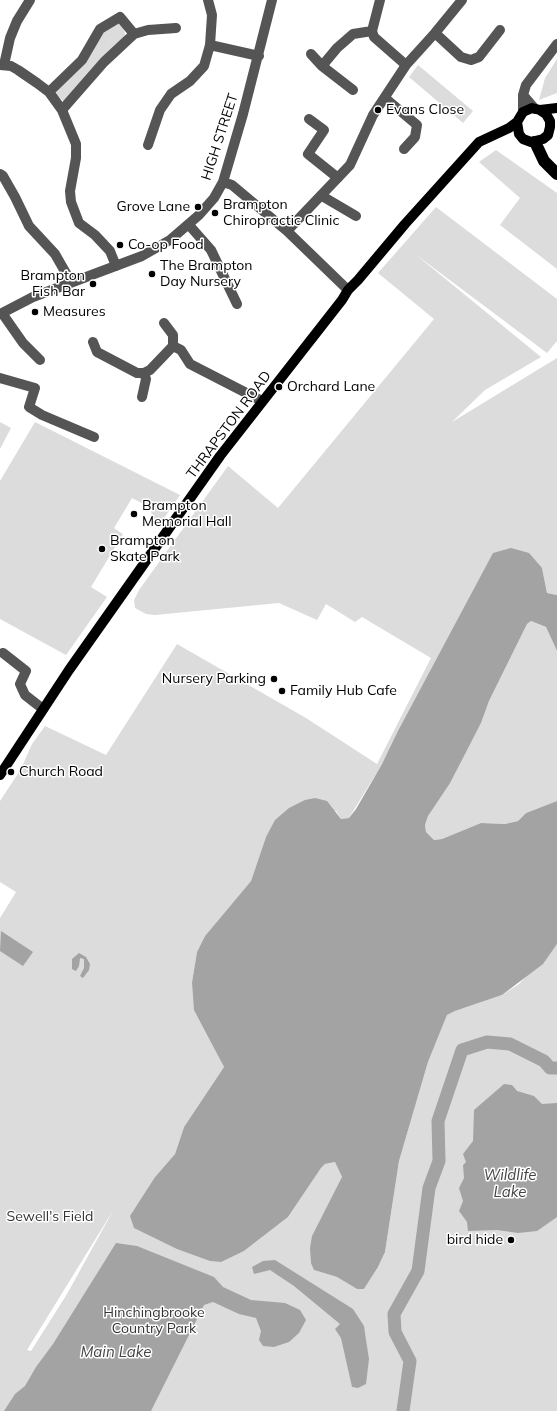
<!DOCTYPE html>
<html>
<head>
<meta charset="utf-8">
<style>
  body { margin:0 }
  canvas { display:block; background:#fff }
</style>
</head>
<body>
<canvas width="557" height="1411"></canvas>
<script>
const ctx = document.querySelector('canvas').getContext('2d');
ctx.lineJoin = 'round';
function paint(path, color) { ctx.fillStyle = color; ctx.fill(path, 'evenodd'); }
const shape = rows => new Path2D(rows.map(r => 'M' + r).join(''));
function strokePath(path, color, width, dash) { ctx.strokeStyle = color; ctx.lineWidth = width; ctx.lineCap = dash ? 'butt' : 'round'; ctx.setLineDash(dash || []); ctx.stroke(path); }
function write(font, color, halo, rows, align = 'center') {
  ctx.font = font + ' Mulish,sans-serif'; ctx.lineWidth = 3; ctx.setLineDash([]); ctx.textBaseline = 'middle'; ctx.strokeStyle = halo; ctx.fillStyle = color; for (const [text, x, y, turn = 0] of rows) {
    ctx.save(); ctx.translate(x, y); ctx.rotate((+turn || 0) * Math.PI / 180); ctx.textAlign = isNaN(turn) ? turn : align; if (halo) ctx.strokeText(text, 0, 0); ctx.fillText(text, 0, 0); ctx.restore();
  }
}
const green = shape([
  [115,23,121,24,125,33,124,39,64,102,56,94,57,89,103,31],
  [557,59,557,93,539,100,545,78],
  [418,65,473,111,463,123,409,77],
  [496,150,557,193,557,269,500,225,520,198,479,162],
  [436,207,557,299,557,341,547,353,415,254,541,357,485,390,452,422,557,358,557,595,547,593,542,568,417,696,382,764,349,818,341,819,336,811,266,837,251,881,205,936,197,952,192,982,209,1037,224,1067,184,1127,175,1154,155,1177,136,1209,226,1259,244,1251,288,1217,321,1168,325,1164,335,1162,342,1177,314,1270,337,1277,357,1289,364,1289,378,1267,385,1252,399,1161,428,1062,447,1015,455,1011,502,995,519,984,557,944,557,1411,0,1411,0,918,16,892,0,882,0,801,21,769,32,744,45,726,106,755,177,644,306,718,377,764,431,658,362,617,355,622,326,604,317,620,279,603,155,615,146,614,135,608,134,600,139,590,228,466,278,508,434,319,378,273],
  [114,1209,67,1294,31,1351,27,1350],
  [0,422,11,428,0,449],
  [35,422,180,495,160,524,152,519,151,508,132,498,114,528,123,534,91,587,107,597,66,655,0,619,0,481],
  [531,621,546,627,557,651,557,801,526,813,518,821,505,824,481,823,442,839,434,840,426,832,425,825,428,816,481,723,489,701,527,624]
]);
const water = shape([
  [511,548,529,553,542,568,547,593,557,595,557,651,546,627,531,621,527,624,489,701,481,723,450,783,428,816,425,825,426,832,434,840,442,839,481,823,505,824,518,821,526,813,557,801,557,944,543,964,502,995,455,1011,447,1015,428,1062,399,1161,385,1252,378,1267,364,1289,357,1289,337,1277,314,1270,311,1263,310,1248,312,1236,342,1177,335,1162,325,1164,321,1168,288,1217,244,1251,221,1262,210,1261,177,1249,134,1228,130,1216,155,1177,175,1154,184,1127,224,1067,194,1010,192,982,197,952,205,936,251,881,266,837,275,820,289,808,305,800,315,798,327,801,341,819,349,818,356,809,382,764,398,731,493,553],
  [1,931,33,952,23,966,0,951],
  [79,953,86,957,90,964,89,970,83,978,80,976,84,968,84,959,80,958,79,966,76,971,72,969,72,959],
  [504,1084,512,1085,517,1091,534,1096,542,1104,557,1103,557,1217,537,1231,518,1233,497,1230,468,1231,467,1222,459,1211,463,1201,459,1188,464,1178,463,1165,466,1162,463,1154,473,1141,474,1110],
  [116,1243,137,1246,214,1277,223,1287,251,1300,285,1303,300,1310,306,1320,299,1333,289,1342,274,1347,263,1346,259,1340,261,1331,256,1318,239,1314,213,1302,204,1305,151,1411,4,1411,15,1394,25,1386,36,1367,53,1344],
  [275,1260,353,1309,364,1326,366,1340,369,1359,366,1384,358,1388,352,1387,341,1338,335,1329,340,1324,294,1286,270,1270,254,1274,252,1267,263,1261]
]);
const river = shape([
  [403,1411,410,1361,395,1332,394,1314,418,1271,429,1188,439,1161,438,1121,462,1050,487,1042,510,1044,544,1061,550,1068,557,1068]
]);
const minor = shape([
  [380,0,372,31,374,37,406,65],
  [435,33,461,57,471,60,479,57,500,30],
  [210,45,259,56],
  [311,54,322,66,353,90],
  [0,65,11,66,18,70,37,83,49,92,62,110,76,144,76,158,70,191,71,202,79,223,95,235,110,251,116,266],
  [4,65,10,38,17,21,30,0],
  [322,66,337,48,353,34,372,31],
  [49,92,82,60,100,29,120,17,134,34],
  [523,95,526,85,557,44],
  [385,98,417,125,415,137,404,149],
  [62,110,104,62,134,34,148,30,176,28],
  [523,112,523,95,535,109],
  [309,119,324,130,308,154,338,178],
  [148,145,160,110,171,94,190,81,204,66,210,45,212,15,208,0],
  [0,174,3,176,15,197,29,226,55,254,71,282],
  [223,182,232,185,287,231,348,290],
  [322,196,356,216],
  [189,225,211,250,237,304],
  [287,231,350,165,373,115,406,65,435,33,462,0],
  [2,313,23,343,40,360],
  [0,314,33,297,142,256,170,240,199,215,214,198,223,182,243,114,272,0],
  [164,323,173,335,173,346],
  [93,342,97,352,137,373,144,373,150,370,173,346,181,350,190,364,262,401],
  [0,378,35,388,29,407,42,415,94,437],
  [142,397,146,379,144,373],
  [3,653,26,671,20,684,25,695,43,709]
]);
const major = shape([
  [540,110,557,108],
  [0,775,69,670,220,456,342,300,348,290,358,280,405,224,479,142,509,128,517,122,523,112,532,108,540,110,546,114,550,121,550,127,548,135,543,139,531,142,523,139,519,134,517,122]
]);
const highway = shape([
  [535,142,544,161,557,174]
]);
const markers = [
  [378,110,4,"#000"],
  [198,207,4,"#000"],
  [215,213,4,"#000"],
  [120,245,4,"#000"],
  [152,274,4,"#000"],
  [93,284,4,"#000"],
  [35,312,4,"#000"],
  [279,387,4,"#000"],
  [134,514,4,"#000"],
  [102,549,4,"#000"],
  [274,679,4,"#000"],
  [282,691,4,"#000"],
  [11,772,4,"#000"],
  [511,1240,4,"#000"]
];
const poiNames = [
  ["Evans Close",386,110],
  ["Brampton",223,205],
  ["Chiropractic Clinic",223,221],
  ["Grove Lane",190,207,"right"],
  ["Co-op Food",128,245],
  ["The Brampton",160,266],
  ["Day Nursery",160,282],
  ["Brampton",85,276,"right"],
  ["Fish Bar",85,292,"right"],
  ["Measures",43,312],
  ["Orchard Lane",287,387],
  ["Brampton",142,506],
  ["Memorial Hall",142,522],
  ["Brampton",110,541],
  ["Skate Park",110,557],
  ["Nursery Parking",266,679,"right"],
  ["Family Hub Cafe",290,691],
  ["Church Road",19,772],
  ["bird hide",503,1240,"right"]
];
const streetNames = [
  ["HIGH STREET",220,137,-72],
  ["THRAPSTON ROAD",229,425,-53]
];
const parkNames = [
  ["Sewell's Field",50,1217],
  ["Hinchingbrooke",154,1313],
  ["Country Park",154,1329]
];
const waterNames = [
  ["Wildlife",510,1175],
  ["Lake",510,1192],
  ["Main Lake",116,1352]
];
paint(green, '#dcdcdc');
paint(water, '#a3a3a3');
strokePath(river, '#a3a3a3', 13);
strokePath(minor, '#555', 10);
strokePath(major, '#000', 10);
strokePath(highway, '#000', 12);
for (const [x, y, r, color] of markers) { const dot = new Path2D(); dot.arc(x, y, r, 0, 2 * Math.PI); ctx.fillStyle = color; ctx.fill(dot); strokePath(dot, '#fff', 1.5); }
write('14px', '#000', '#fff', poiNames, 'left');
write('14px', '#000', '#fff', streetNames);
write('14px', '#333', '#fff', parkNames);
write('italic 15px', '#444', '#fff', waterNames);
</script>
</body>
</html>
